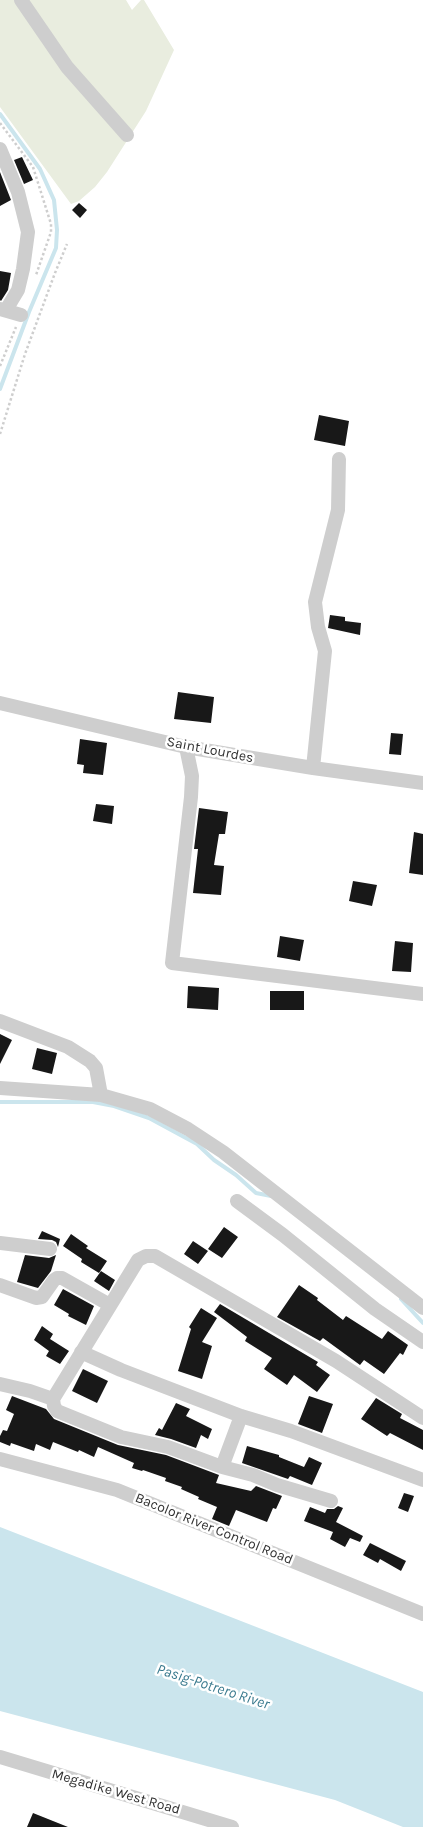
<!DOCTYPE html>
<html>
<head>
<meta charset="utf-8">
<style>
  body { margin:0 }
  canvas { display:block; background:#fff }
</style>
</head>
<body>
<canvas width="423" height="1827"></canvas>
<script>
const ctx = document.querySelector('canvas').getContext('2d');
ctx.lineJoin = 'round';
function paint(path, color) { ctx.fillStyle = color; ctx.fill(path, 'evenodd'); }
const shape = rows => new Path2D(rows.map(r => 'M' + r).join(''));
function strokePath(path, color, width, dash) { ctx.strokeStyle = color; ctx.lineWidth = width; ctx.lineCap = dash ? 'butt' : 'round'; ctx.setLineDash(dash || []); ctx.stroke(path); }
function write(font, color, halo, rows, align = 'center') {
  ctx.font = font + ' Karla,sans-serif'; ctx.lineWidth = 5; ctx.setLineDash([]); ctx.textBaseline = 'middle'; ctx.strokeStyle = halo; ctx.fillStyle = color; for (const [text, x, y, turn = 0] of rows) {
    ctx.save(); ctx.translate(x, y); ctx.rotate((+turn || 0) * Math.PI / 180); ctx.textAlign = isNaN(turn) ? turn : align; if (halo) ctx.strokeText(text, 0, 0); ctx.fillText(text, 0, 0); ctx.restore();
  }
}
const green = shape([
  [0,0,126,0,132,10,141,0,144,0,174,50,146,111,107,172,95,187,79,201,71,204,0,107]
]);
const water = shape([
  [0,1527,423,1692,423,1827,403,1827,335,1800,0,1711]
]);
const stream = shape([
  [0,114,40,169,54,200,57,230,56,248,29,312,0,389],
  [0,1102,93,1102,114,1106,149,1118,197,1144,214,1160,236,1175,256,1193,271,1196],
  [401,1299,423,1323]
]);
const building = shape([
  [22,157,33,180,24,184,14,160],
  [0,172,11,200,0,206],
  [79,203,87,210,80,218,72,210],
  [0,271,11,273,8,290,1,301,0,300],
  [319,415,349,421,345,446,314,440],
  [330,615,345,617,345,621,361,623,360,635,328,628],
  [178,692,214,697,211,723,174,719],
  [391,733,403,734,401,755,389,754],
  [80,739,107,743,103,775,83,773,84,765,77,764],
  [96,804,114,806,112,824,93,821],
  [199,808,228,812,225,834,219,834,214,865,224,866,221,895,193,893,198,849,194,849],
  [414,832,423,834,423,875,409,873],
  [353,881,377,885,372,906,349,901],
  [280,936,304,940,300,961,277,957],
  [395,941,413,943,411,972,392,971],
  [188,986,219,988,218,1010,187,1008],
  [270,991,304,991,304,1010,270,1010],
  [0,1034,12,1040,0,1064],
  [37,1048,57,1053,52,1074,32,1069],
  [224,1227,238,1237,222,1258,208,1249],
  [42,1231,60,1239,58,1247,56,1242,52,1240,38,1239],
  [71,1234,88,1246,86,1248,107,1261,99,1273,81,1262,82,1259,63,1246],
  [193,1241,208,1251,198,1264,184,1254],
  [25,1255,49,1258,56,1255,51,1271,38,1288,17,1282],
  [101,1271,115,1280,109,1291,94,1281],
  [299,1285,318,1298,317,1300,343,1320,346,1316,382,1339,388,1331,408,1345,403,1355,400,1353,384,1374,364,1360,360,1365,323,1338,320,1341,277,1317],
  [63,1289,94,1306,86,1325,68,1316,69,1314,54,1305],
  [220,1304,318,1362,316,1365,330,1375,317,1392,294,1375,287,1385,264,1369,272,1358,245,1341,247,1337,214,1312],
  [201,1308,217,1318,202,1342,212,1346,202,1379,178,1371,191,1329,189,1327],
  [42,1326,53,1334,50,1339,69,1351,60,1364,46,1356,49,1351,34,1340],
  [83,1369,108,1381,97,1403,72,1391],
  [12,1396,46,1409,54,1419,118,1445,166,1455,219,1475,216,1483,251,1491,256,1486,282,1496,276,1509,273,1508,267,1522,236,1510,229,1526,212,1519,217,1507,198,1499,199,1497,181,1489,182,1487,165,1481,166,1478,143,1470,142,1471,132,1468,134,1463,98,1447,94,1457,79,1450,78,1452,53,1442,50,1450,36,1444,34,1451,11,1443,10,1446,0,1442,0,1436,3,1430,7,1431,14,1414,6,1410],
  [309,1396,333,1404,322,1433,298,1424],
  [376,1398,402,1414,400,1418,423,1430,423,1450,390,1433,387,1436,361,1419],
  [176,1403,190,1409,186,1416,212,1429,208,1439,201,1435,196,1448,171,1439,155,1435,159,1428,162,1430],
  [247,1446,279,1455,279,1457,304,1467,309,1457,322,1463,312,1485,290,1476,288,1479,242,1463],
  [404,1493,414,1496,408,1512,398,1508],
  [338,1506,343,1508,336,1522,363,1536,360,1542,350,1538,345,1547,330,1539,333,1532,304,1521,310,1507,325,1513,327,1509,334,1509],
  [370,1543,406,1561,401,1571,380,1559,378,1563,363,1555],
  [33,1813,68,1827,27,1827]
]);
const path = shape([
  [0,123,33,167,51,224,51,232,36,275],
  [0,366,16,327],
  [0,434,25,354,55,273,67,244]
]);
const minor = shape([
  [21,0,67,67,127,135],
  [0,149,18,192,28,232,23,269,18,290,6,310],
  [0,309,21,315],
  [0,703,186,747,313,768,423,783],
  [186,747,192,776,191,797,172,963,423,994],
  [313,768,325,651,318,627,315,602,338,510,339,459],
  [0,1021,68,1047,90,1061,96,1068,101,1095,0,1088],
  [101,1095,150,1109,188,1129,223,1152,423,1308],
  [237,1201,283,1235,375,1309,423,1342],
  [0,1243,50,1249],
  [0,1285,36,1298,42,1297,54,1280,57,1278,62,1278,110,1305],
  [81,1352,121,1370,241,1416,291,1431,423,1480],
  [0,1384,30,1391,53,1399],
  [0,1459,117,1490,423,1614],
  [222,1467,241,1416],
  [331,1501,277,1485,253,1475,222,1467,168,1447,121,1437,57,1411,54,1406,53,1399,138,1260,146,1256,155,1256,336,1361,423,1418],
  [0,1757,232,1827]
]);
const streetNames = [
  ["Saint Lourdes",210,750,11],
  ["Bacolor River Control Road",214,1529,22],
  ["Megadike West Road",116,1792,16]
];
const waterNames = [
  ["Pasig-Potrero River",213,1687,18]
];
paint(green, '#e9eddf');
paint(water, '#cbe5ed');
strokePath(stream, '#cbe5ed', 4);
paint(building, '#181818');
strokePath(path, '#cecece', 2.5, [2.5, 2.5]);
strokePath(minor, '#cecece', 14);
write('14px', '#313131', '#fff', streetNames);
write('italic 15px', '#3a7a8e', '#fff', waterNames);
</script>
</body>
</html>
